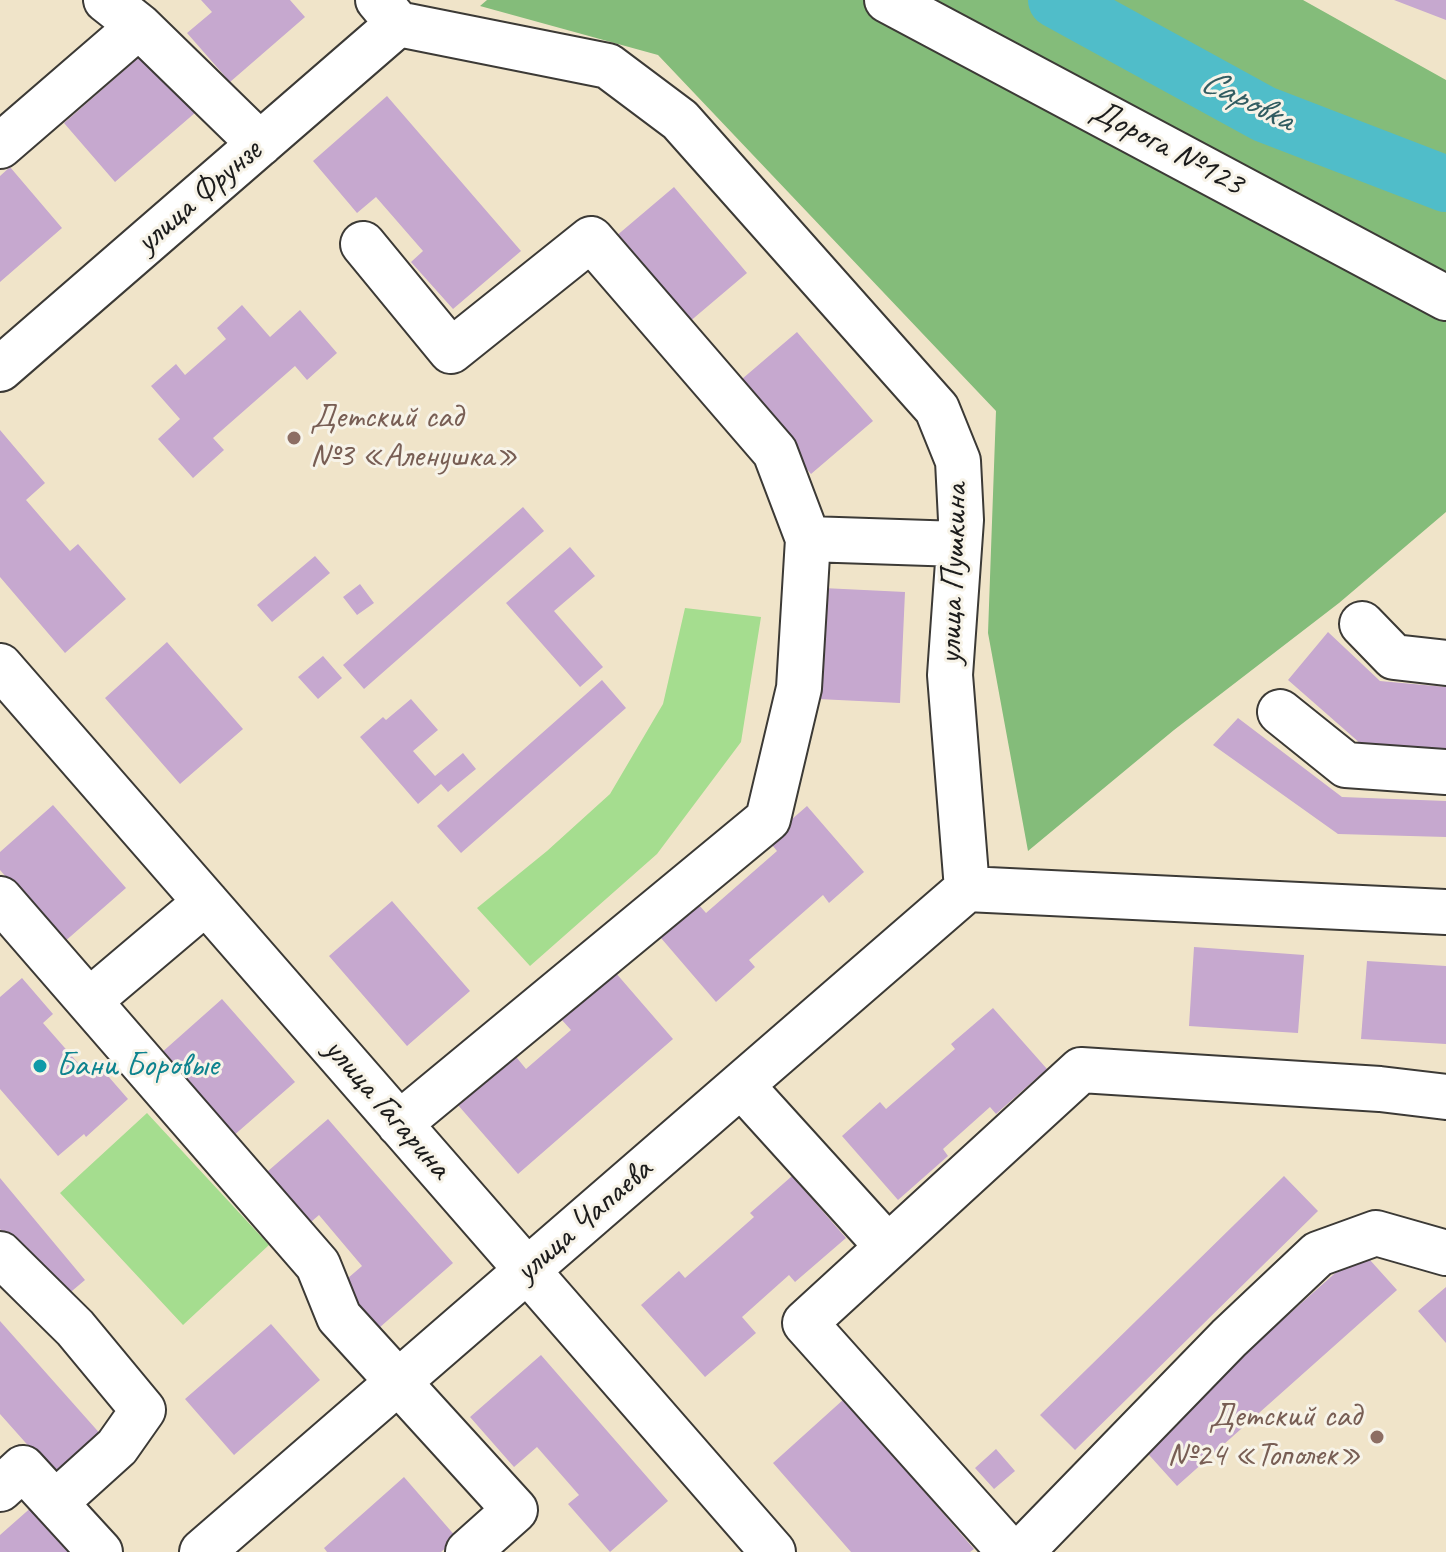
<!DOCTYPE html>
<html>
<head>
<meta charset="utf-8">
<style>
  body { margin:0 }
  canvas { display:block; background:#f0e4c9 }
</style>
</head>
<body>
<canvas width="1446" height="1552"></canvas>
<script>
const ctx = document.querySelector('canvas').getContext('2d');
ctx.lineJoin = 'round';
function paint(path, color) { ctx.fillStyle = color; ctx.fill(path, 'evenodd'); }
const shape = rows => new Path2D(rows.map(r => 'M' + r).join(''));
function strokePath(path, color, width, dash) { ctx.strokeStyle = color; ctx.lineWidth = width; ctx.lineCap = dash ? 'butt' : 'round'; ctx.setLineDash(dash || []); ctx.stroke(path); }
function write(font, color, halo, rows, align = 'center') {
  ctx.font = font + ' Caveat,sans-serif'; ctx.lineWidth = 6; ctx.setLineDash([]); ctx.textBaseline = 'middle'; ctx.strokeStyle = halo; ctx.fillStyle = color; for (const [text, x, y, turn = 0] of rows) {
    ctx.save(); ctx.translate(x, y); ctx.rotate((+turn || 0) * Math.PI / 180); ctx.textAlign = isNaN(turn) ? turn : align; if (halo) ctx.strokeText(text, 0, 0); ctx.fillText(text, 0, 0); ctx.restore();
  }
}
const green = shape([
  [685,608,761,617,741,742,657,854,530,966,477,908,547,851,610,794,663,704],
  [147,1113,269,1245,183,1325,60,1193]
]);
const forest = shape([
  [487,0,1303,0,1446,80,1446,512,1339,603,1174,730,1028,851,988,633,996,411,658,55,480,6]
]);
const river = shape([
  [1056,0,1264,114,1446,184]
]);
const building = shape([
  [201,0,290,0,305,17,230,82,187,33,212,12],
  [1394,0,1446,0,1446,20],
  [145,52,196,112,115,182,64,123],
  [387,96,521,251,453,309,411,262,423,251,376,197,357,213,313,161],
  [10,167,62,228,0,282,0,176],
  [674,187,747,273,688,323,615,237],
  [242,305,270,337,300,310,337,353,307,380,295,366,213,438,224,450,193,478,158,439,180,419,151,386,176,364,185,375,226,339,217,328],
  [797,332,873,421,811,474,735,385],
  [0,430,45,483,26,500,70,551,78,544,126,599,65,653,0,577],
  [523,507,544,531,364,689,343,665],
  [570,547,595,576,554,611,603,667,580,687,506,603],
  [315,556,330,573,272,622,257,605],
  [360,584,374,603,357,615,343,597],
  [823,588,905,592,900,703,818,699],
  [1328,632,1380,681,1446,687,1446,755,1369,751,1288,680],
  [167,642,243,729,180,784,105,698],
  [323,656,342,678,318,699,298,677],
  [602,680,626,708,461,853,437,826],
  [411,699,438,730,413,751,435,776,463,753,476,769,448,792,441,784,418,804,360,737,383,717,386,720],
  [1238,718,1342,797,1446,801,1446,837,1338,834,1213,745],
  [53,805,126,888,63,943,0,870,0,852],
  [807,806,864,872,829,903,823,895,749,960,755,967,716,1002,661,938,699,905,706,913,777,851,768,840],
  [392,901,470,991,407,1046,329,956],
  [1194,947,1304,955,1298,1033,1189,1026],
  [1367,961,1446,966,1446,1044,1361,1039],
  [615,972,673,1039,518,1174,451,1097,508,1047,526,1069,571,1030,561,1019],
  [22,978,53,1014,43,1023,85,1071,95,1061,128,1099,86,1137,84,1134,58,1156,0,1089,0,997],
  [222,999,295,1082,232,1137,160,1054],
  [993,1008,1047,1069,996,1114,990,1107,943,1149,948,1156,898,1200,842,1136,880,1102,886,1109,955,1049,951,1044],
  [328,1119,453,1263,379,1328,340,1285,362,1266,319,1215,304,1228,260,1178],
  [792,1176,846,1238,795,1282,789,1275,742,1317,756,1333,705,1377,641,1305,679,1271,685,1278,754,1217,750,1213],
  [1284,1176,1318,1211,1075,1450,1040,1415],
  [0,1178,85,1280,60,1301,0,1229],
  [1361,1250,1397,1290,1177,1486,1141,1446],
  [1446,1287,1446,1343,1418,1311],
  [0,1321,103,1437,57,1478,0,1414],
  [271,1324,320,1380,234,1455,185,1399],
  [541,1355,668,1501,610,1552,568,1504,579,1495,537,1447,514,1467,470,1417],
  [844,1399,974,1549,970,1552,851,1552,773,1463],
  [996,1449,1015,1471,994,1489,975,1468],
  [404,1477,457,1538,441,1552,327,1552,324,1548],
  [34,1505,75,1552,0,1552,0,1535]
]);
const minor = shape([
  [378,0,398,24,608,66,680,120,937,409,958,461,961,520,950,675,967,889],
  [887,0,1446,298],
  [139,26,260,144],
  [0,146,139,26,106,0],
  [363,244,451,351,591,239,775,452,808,539,799,688,768,819,399,1124],
  [0,369,398,24],
  [808,539,959,544],
  [1362,624,1394,657,1446,663],
  [0,666,773,1552],
  [1280,712,1346,765,1446,772],
  [967,889,1446,912],
  [0,899,318,1265,339,1317,515,1510,468,1552],
  [89,1001,206,902],
  [741,1085,888,1247],
  [0,1254,75,1328,143,1410,117,1447,55,1503],
  [0,1489,23,1468,100,1552],
  [202,1552,967,889],
  [1010,1552,805,1323,1081,1070,1380,1089,1446,1097],
  [1021,1552,1229,1338,1318,1254,1376,1233,1446,1253]
]);
const markers = [
  [294,438,8,"#8d6e63"],
  [40,1066,8,"#0f9aa8"],
  [1377,1437,8,"#8d6e63"]
];
const streetNames = [
  ["Дорога №123",1167,148,28],
  ["улица Фрунзе",199,197,-41],
  ["улица Пушкина",954,574,-88],
  ["улица Гагарина",387,1109,49],
  ["улица Чапаева",584,1221,-41]
];
const educationNames = [
  ["Детский сад",310,418],
  ["№3 «Аленушка»",310,457],
  ["Детский сад",1361,1417,"right"],
  ["№24 «Тополек»",1361,1456,"right"]
];
const cultureNames = [
  ["Бани Боровые",56,1066]
];
const waterNames = [
  ["Саровка",1247,101,26]
];
paint(green, '#a5dd8f');
paint(forest, '#84bc7a');
strokePath(river, '#50bdc9', 56);
paint(building, '#c6a8cf');
strokePath(minor, '#3c3a36', 48);
strokePath(minor, '#fff', 44);
for (const [x, y, r, color] of markers) { const dot = new Path2D(); dot.arc(x, y, r, 0, 2 * Math.PI); ctx.fillStyle = color; ctx.fill(dot); strokePath(dot, '#f7f3e8', 3); }
write('34px', '#1c1c1c', '#f7f3e8', streetNames);
write('34px', '#785e54', '#f7f3e8', educationNames, 'left');
write('34px', '#0d838f', '#f7f3e8', cultureNames, 'left');
write('italic 36px', '#315c61', '#f7f3e8', waterNames);
</script>
</body>
</html>
